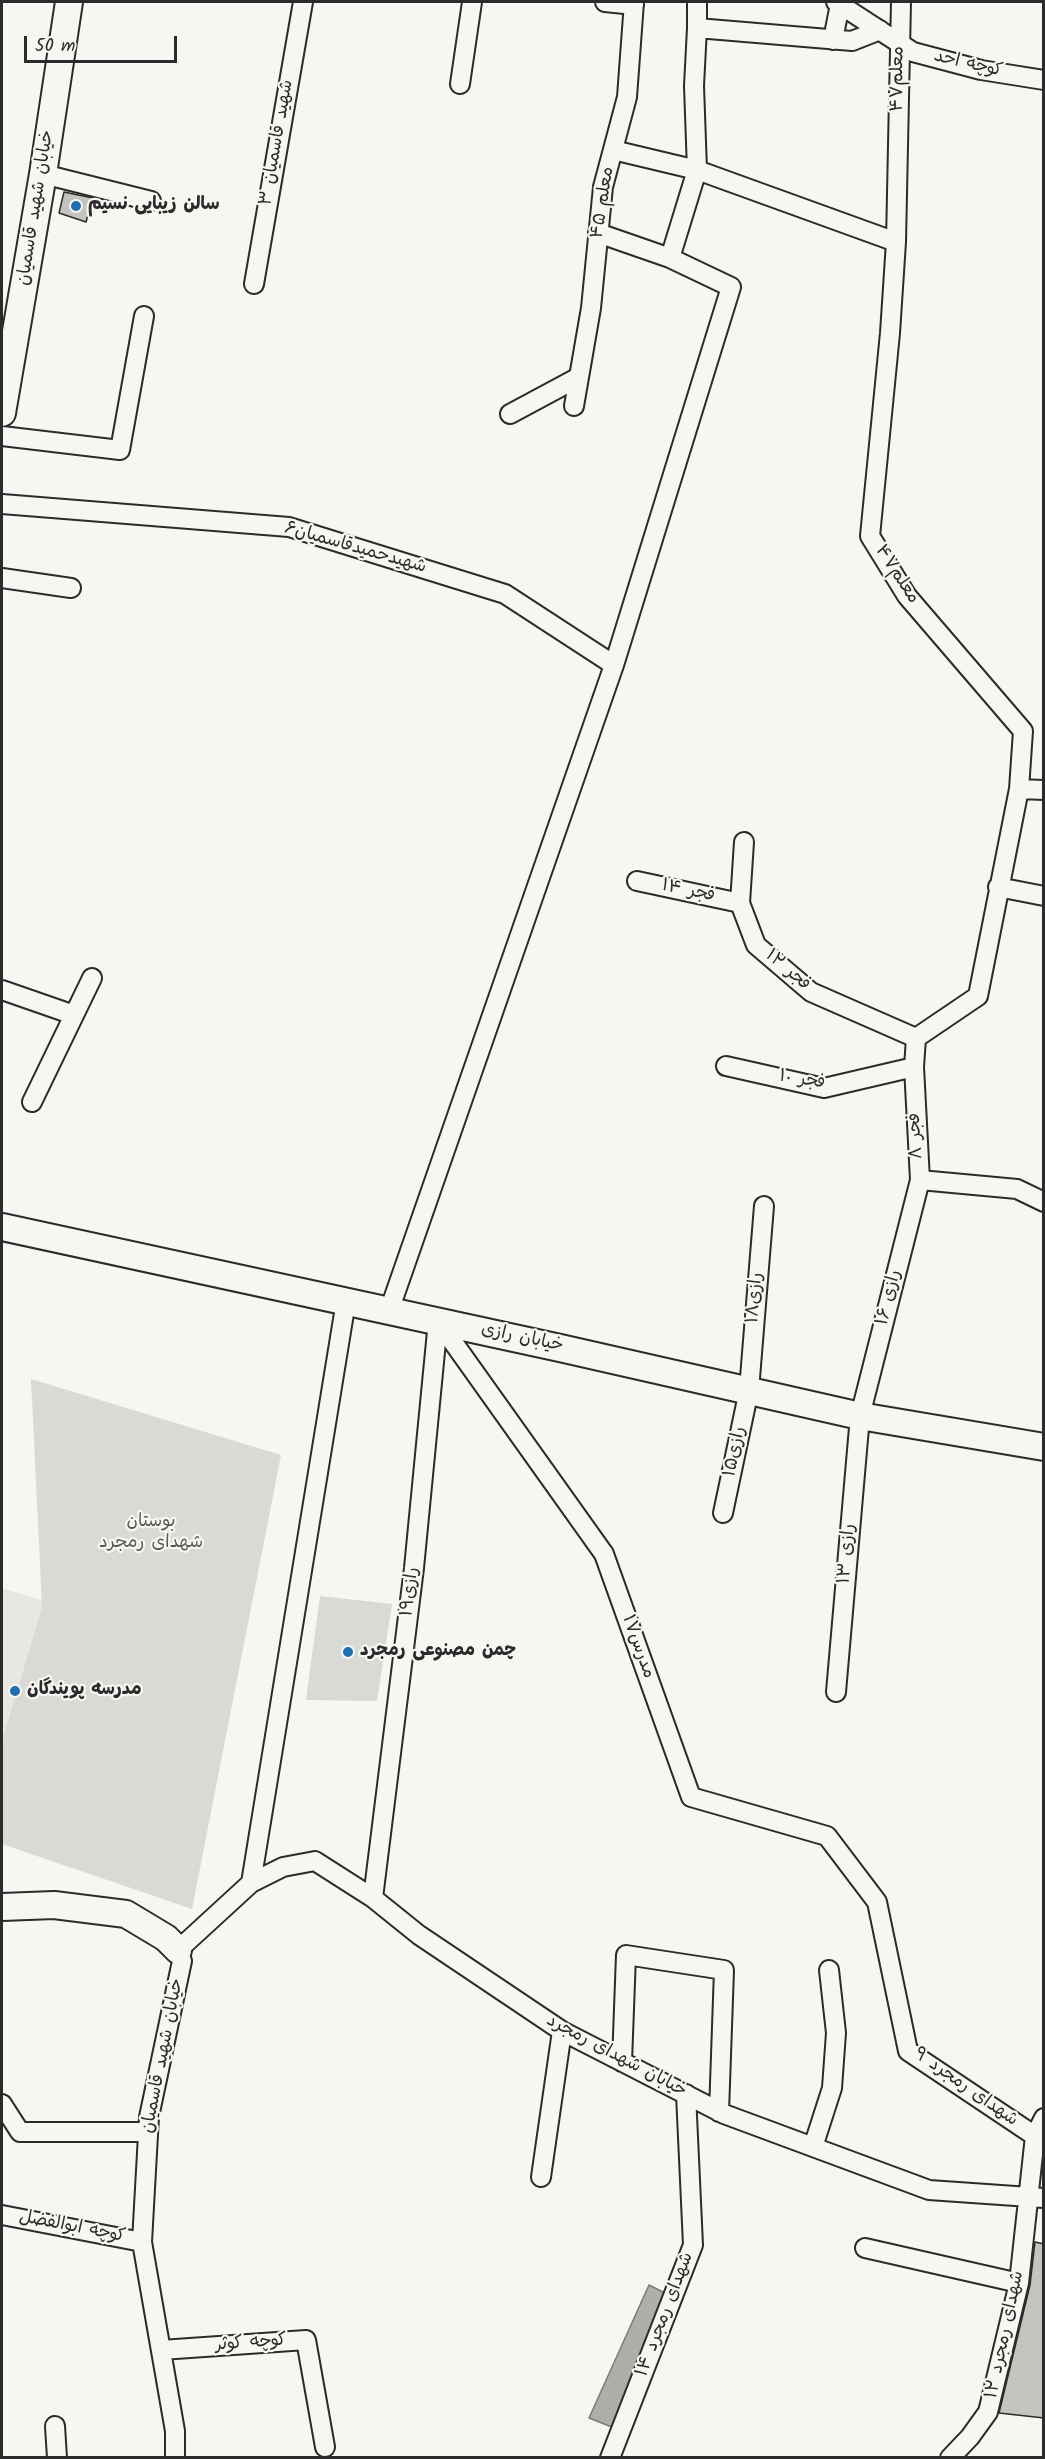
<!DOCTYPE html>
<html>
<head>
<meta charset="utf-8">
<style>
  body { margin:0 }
  #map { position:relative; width:1045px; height:2459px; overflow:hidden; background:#f6f6f2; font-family:Kalam,sans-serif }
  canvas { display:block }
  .frame { position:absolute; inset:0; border:3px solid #2b2b2b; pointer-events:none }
  .scale { position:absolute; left:24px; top:36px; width:153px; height:27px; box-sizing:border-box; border:3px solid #2b2b2b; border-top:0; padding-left:8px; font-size:18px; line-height:21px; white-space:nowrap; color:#2b2b2b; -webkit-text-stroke:4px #f6f6f2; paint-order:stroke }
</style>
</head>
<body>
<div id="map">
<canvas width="1045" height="2459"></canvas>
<div class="frame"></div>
<div class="scale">50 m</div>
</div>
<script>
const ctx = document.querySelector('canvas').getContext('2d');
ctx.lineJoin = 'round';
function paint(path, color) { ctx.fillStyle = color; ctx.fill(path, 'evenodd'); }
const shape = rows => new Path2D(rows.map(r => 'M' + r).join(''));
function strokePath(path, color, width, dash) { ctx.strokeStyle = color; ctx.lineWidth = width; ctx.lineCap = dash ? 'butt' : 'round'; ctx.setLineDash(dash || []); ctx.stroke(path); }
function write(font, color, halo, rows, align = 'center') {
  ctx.font = font + ' Kalam,"Playpen Sans Arabic",sans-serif'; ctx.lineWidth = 4.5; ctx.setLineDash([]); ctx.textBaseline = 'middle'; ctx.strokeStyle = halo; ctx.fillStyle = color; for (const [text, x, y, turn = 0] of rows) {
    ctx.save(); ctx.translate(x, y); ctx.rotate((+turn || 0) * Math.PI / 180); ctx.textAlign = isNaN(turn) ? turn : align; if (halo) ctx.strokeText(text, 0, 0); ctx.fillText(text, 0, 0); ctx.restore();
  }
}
const built = shape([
  [2,1588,55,1604,2,1777]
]);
const green = shape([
  [31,1379,281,1455,192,1909,2,1844,2,1742,42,1607],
  [320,1596,392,1604,377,1701,306,1700]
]);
const water = shape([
  [649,2285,673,2297,627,2433,589,2418,649,2285]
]);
const building = shape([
  [64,192,93,198,86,222,59,213,64,192],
  [1035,2242,1044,2244,1044,2418,999,2413,1030,2285,1035,2242]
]);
const street = shape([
  [605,2,634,5],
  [697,2,697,28,852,41,880,30],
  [836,2,913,52,981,70,1044,80],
  [901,2,896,242,890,333,870,536,907,596,1023,731,1019,789,978,996,916,1038],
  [833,40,840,4],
  [460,84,472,2],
  [613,150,697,170,896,242],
  [43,174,151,201],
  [670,258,697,170,694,86,697,28],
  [254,284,303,2],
  [574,406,591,308,603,187,627,97,634,2],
  [510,414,579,377],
  [2,436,120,450,144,316],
  [2,504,289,527,505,594,614,665],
  [2,578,71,588],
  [1019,789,1044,790],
  [744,842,740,903,756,945,811,992,916,1038],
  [637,881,740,903],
  [998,887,1044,896],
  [2,990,74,1015],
  [916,1038,914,1067,920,1180,1017,1189,1044,1202],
  [726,1066,824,1088,914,1067],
  [32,1102,92,978],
  [389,1311,614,665,731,287,670,258,598,233],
  [438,1321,604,1554,691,1797,827,1836,877,1902,908,2051,1035,2136,1019,2283,988,2412,970,2437,950,2458],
  [723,1513,749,1390,764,1206],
  [836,1692,860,1416,920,1180],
  [251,1883,346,1301],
  [373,1898,414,1568,438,1321],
  [622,2062,626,1955,724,1970,719,2112],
  [2,2104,20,2132,148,2132],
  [1035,2136,1044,2118],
  [813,2147,832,2088,836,2033,829,1970],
  [541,2177,562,2031],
  [2,2215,142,2242],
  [865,2248,1019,2283],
  [161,2350,306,2340,325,2447],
  [55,2426,57,2458],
  [175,2458,175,2431,142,2242,149,2117,182,1961,178,1950,251,1883,283,1867,315,1861,373,1898,419,1935,562,2031,724,2114,929,2190,1044,2198],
  [610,2458,693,2245,686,2094]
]);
const secondary = shape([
  [2,413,43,174,69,2],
  [2,1227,560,1348,860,1416,1044,1447],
  [2,1907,54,1905,126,1914,166,1938,178,1950]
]);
const markers = [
  [76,206,6,"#1f6fb2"],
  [348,1652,6,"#1f6fb2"],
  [15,1691,6,"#1f6fb2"]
];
const streetNames = [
  ["کوچه احد",968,65,13],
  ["معلم۴۷",899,79,-89],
  ["شهید قاسمیان ۳",278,143,-80],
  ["معلم ۴۵",604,203,-81],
  ["خیابان شهید قاسمیان",37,208,-81],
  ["شهیدحمیدقاسمیان۶",355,549,16],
  ["معلم۴۷",896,575,57],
  ["فجر ۱۴",688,892,12],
  ["فجر ۱۲",787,971,40],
  ["فجر ۱۰",802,1081,9],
  ["فجر ۸",917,1136,-93],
  ["رازی۱۸",756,1298,-85],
  ["رازی ۱۶",890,1298,-76],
  ["خیابان رازی",522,1339,12],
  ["رازی۱۵",736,1452,-78],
  ["رازی ۱۳",848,1554,-85],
  ["رازی۱۹",411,1592,-83],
  ["مدرس۱۷",637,1647,70],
  ["خیابان شهید قاسمیان",164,2056,-79],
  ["خیابان شهدای رمجرد",616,2057,28],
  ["شهدای رمجرد ۹",965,2088,35],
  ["کوچه ابوالفضل",72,2228,11],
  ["شهدای رمجرد ۱۴",666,2315,-69],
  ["شهدای رمجرد ۱۲",1006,2335,-78],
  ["کوچه کوثر",251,2344,-4]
];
const poiNames = [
  ["سالن زیبایی نسیم",88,206],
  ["چمن مصنوعی رمجرد",360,1652],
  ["مدرسه پویندگان",27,1691]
];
const parkNames = [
  ["بوستان",151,1523],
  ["شهدای رمجرد",151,1544]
];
paint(built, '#e7e7e3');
paint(green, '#d9d9d5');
paint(water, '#aeaeab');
strokePath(water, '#7a7a78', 1.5);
paint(building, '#c3c3c0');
strokePath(building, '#2b2b2b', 1.5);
strokePath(street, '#2b2b2b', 22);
strokePath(secondary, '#2b2b2b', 30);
strokePath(street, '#f6f6f2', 18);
strokePath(secondary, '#f6f6f2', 26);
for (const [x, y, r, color] of markers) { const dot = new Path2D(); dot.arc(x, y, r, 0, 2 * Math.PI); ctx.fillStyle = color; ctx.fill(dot); strokePath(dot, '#f6f6f2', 2); }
write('18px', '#2b2b2b', '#f6f6f2', streetNames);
write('bold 18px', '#2b2b2b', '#f6f6f2', poiNames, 'left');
write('18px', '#565656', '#f6f6f2', parkNames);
</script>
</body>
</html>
